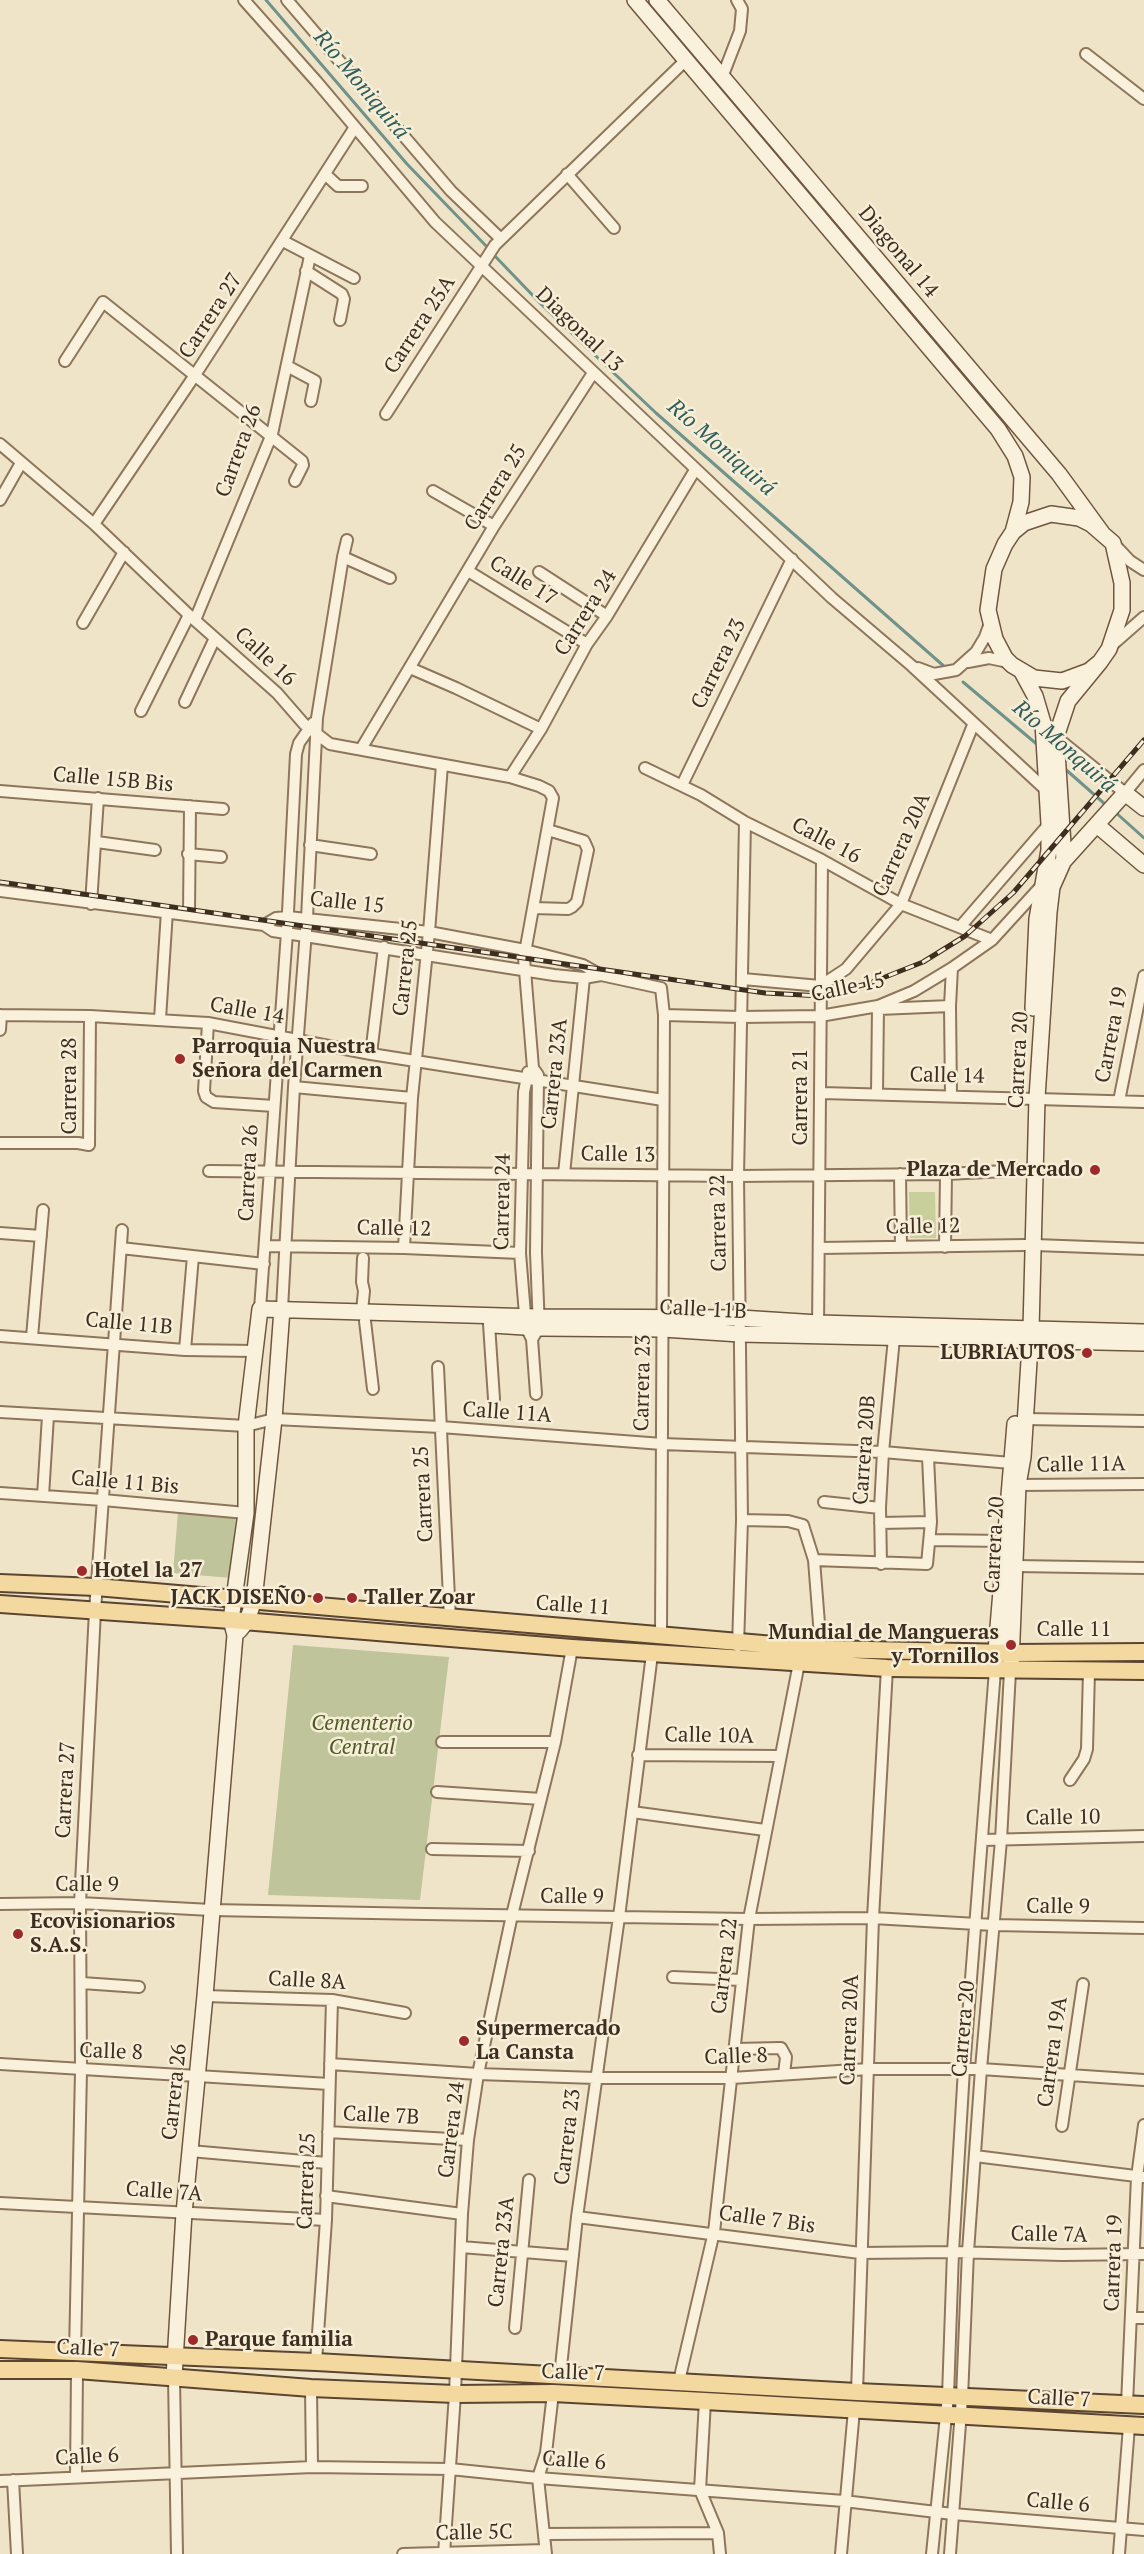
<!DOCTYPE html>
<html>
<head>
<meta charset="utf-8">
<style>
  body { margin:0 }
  canvas { display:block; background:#f0e4c8 }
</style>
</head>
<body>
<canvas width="1144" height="2554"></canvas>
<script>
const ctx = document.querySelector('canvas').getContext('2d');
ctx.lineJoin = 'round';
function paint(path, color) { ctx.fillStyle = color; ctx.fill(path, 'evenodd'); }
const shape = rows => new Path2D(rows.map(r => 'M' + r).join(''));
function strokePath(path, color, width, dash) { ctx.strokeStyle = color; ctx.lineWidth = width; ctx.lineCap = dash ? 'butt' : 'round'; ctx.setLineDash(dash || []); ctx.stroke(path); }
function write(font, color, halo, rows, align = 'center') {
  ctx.font = font + ' "PT Serif",serif'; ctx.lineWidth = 5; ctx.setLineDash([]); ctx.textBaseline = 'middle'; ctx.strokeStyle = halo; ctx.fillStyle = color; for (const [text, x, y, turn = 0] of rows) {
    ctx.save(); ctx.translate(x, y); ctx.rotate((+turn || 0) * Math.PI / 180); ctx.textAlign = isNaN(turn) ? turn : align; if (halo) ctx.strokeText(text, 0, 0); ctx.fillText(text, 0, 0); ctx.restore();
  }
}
const green = shape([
  [909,1192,935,1192,936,1238,910,1238]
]);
const cemetery = shape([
  [178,1512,236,1515,231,1578,173,1573],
  [293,1645,449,1657,420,1900,268,1895]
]);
const stream = shape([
  [266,0,407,164,489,249],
  [493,254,542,305,656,413,946,668],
  [963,682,1039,746],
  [1064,768,1106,805],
  [1114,811,1144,838]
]);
const street = shape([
  [244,0,317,82,435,222,832,598,912,666,1045,789],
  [287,0,451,191,501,239],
  [1086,54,1144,99],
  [723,75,740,31,742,9,737,0],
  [325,174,338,186,362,186],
  [567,174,614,228],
  [283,241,354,278],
  [306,271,342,294,344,299,340,320],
  [65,361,103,302,302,461,303,465,295,481],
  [287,366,315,381,311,401],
  [386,414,495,245,686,60],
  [0,444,94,524,189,615,277,693,304,724,330,744,510,777,539,786,549,791,553,798,524,958,533,1068,538,1075,536,1253,539,1328,532,1339],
  [433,491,494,526],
  [0,500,21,463],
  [94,524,195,375,355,127],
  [1115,545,1130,561,1144,570],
  [343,557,347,540],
  [468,571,587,644],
  [539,572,607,616],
  [195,620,272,434,310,256],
  [83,623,124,552],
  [1111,646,1144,617],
  [968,662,989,658,1008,662],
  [410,668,456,688,541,729],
  [918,668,934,674,956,670,976,652,985,637,990,623],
  [185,702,215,638],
  [141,711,189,615],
  [1056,737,1125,793,1144,770],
  [361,749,494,526,593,373],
  [645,768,701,795,745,822,822,860,901,904,992,940],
  [510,777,541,729,587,644,607,616,695,470],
  [682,785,792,559],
  [0,791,223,809],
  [97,842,155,850],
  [310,845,371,854],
  [188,854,221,857],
  [0,891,264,925,273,931,554,975,584,978,601,975,661,988,664,1015,661,1635],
  [91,904,98,798],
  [533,908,568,909,572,907,577,902,588,850,584,841,548,830],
  [189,914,190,806],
  [264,925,276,918,288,917,429,932,525,950,583,965,601,975],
  [960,927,1049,824],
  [743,979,820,986,846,969,901,904,973,725],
  [879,1009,950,1006],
  [0,1015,90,1016,208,1023,371,1054,663,1100],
  [664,1015,740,1017,820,1016,878,1006,914,991,952,968,992,940,1043,884],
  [160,1019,167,911],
  [208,1023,204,1091,206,1097,214,1102,274,1106],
  [0,1030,1,1015],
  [371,1054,384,947],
  [528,1072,524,1092,520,1253,526,1327,532,1339,536,1394],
  [294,1087,412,1098],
  [822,1093,1144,1102],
  [877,1094,878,1006],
  [951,1096,950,1006,952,968],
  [1119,1101,1144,976],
  [0,1143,78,1143,89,1145,90,1016],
  [209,1171,738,1176,946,1174,1027,1170],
  [564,1174,584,978],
  [900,1174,901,1247],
  [0,1233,41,1236],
  [1035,1245,1144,1249],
  [266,1246,404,1248,520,1253],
  [945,1247,946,1174],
  [121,1248,264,1264],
  [404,1248,412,1098,429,932,442,765],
  [819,1248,1026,1245],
  [260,1309,287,932,296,754,299,743,313,723],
  [282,1309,294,1087,307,918,317,718,343,557,390,578],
  [362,1311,364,1291,362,1282,363,1258],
  [365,1321,373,1389],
  [489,1324,494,1399],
  [818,1329,822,860],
  [0,1336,185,1350,255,1351],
  [32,1337,43,1210],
  [185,1350,193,1256],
  [438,1367,450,1619],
  [0,1412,246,1426,274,1419,441,1427,662,1444,883,1452,1011,1463],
  [1025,1419,1144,1421],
  [1018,1485,1144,1484],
  [0,1493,103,1500,246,1513],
  [43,1496,48,1416],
  [824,1502,880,1508],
  [742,1520,788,1521,803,1525,814,1560,821,1649],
  [880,1523,931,1522],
  [930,1540,1005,1541],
  [814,1560,927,1564,931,1522,928,1457],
  [881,1564,880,1508,883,1452,894,1338],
  [1015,1566,1144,1568],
  [738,1646,742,1520,738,1176,745,822],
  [442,1742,555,1742],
  [638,1755,779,1756],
  [1070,1780,1084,1759,1087,1749,1089,1671],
  [437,1792,541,1799],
  [632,1812,765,1830],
  [983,1840,1144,1836],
  [432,1849,529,1851],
  [0,1904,80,1903,211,1910,426,1914,749,1919,873,1918,994,1925,1144,1928],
  [673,1977,741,1980],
  [82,1983,139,1987],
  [205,1996,332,2000,405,2013],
  [735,2049,781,2048,786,2057,784,2074],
  [0,2064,329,2084],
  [330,2064,478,2074,595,2078,732,2078,869,2069,981,2069,1144,2080],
  [1062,2126,1083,1984],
  [328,2132,468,2140],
  [190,2151,327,2163],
  [975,2156,1144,2177],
  [326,2196,462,2214],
  [0,2203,326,2220],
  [577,2217,860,2253,953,2252,1062,2255,1144,2254],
  [461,2247,573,2256],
  [1131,2318,1144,2318],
  [515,2328,529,2180],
  [75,2353,81,2071,80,1903,95,1611,122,1230],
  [316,2362,326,2220,332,2000],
  [560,2376,577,2217,619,1917,652,1654],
  [174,2377,177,2554],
  [679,2381,714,2232,749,1919,799,1663],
  [311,2388,312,2467],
  [857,2392,873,1918,887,1668],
  [705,2401,700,2490,718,2533,720,2554],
  [1127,2404,1137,2177,1144,2125],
  [76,2477,77,2370],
  [13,2480,17,2554],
  [0,2481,312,2467,450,2469,538,2478,844,2501,953,2514,1144,2530],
  [544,2534,718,2533],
  [403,2554,545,2550],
  [444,2554,455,2394,462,2214,468,2140,478,2074,512,1915,555,1742,572,1648],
  [546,2554,538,2478,546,2453,553,2393],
  [841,2554,854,2410],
  [932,2554,948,2396,953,2252,964,2069,995,1670],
  [950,2554,962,2398,968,2252,981,2069,1001,1840,1010,1671],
  [1119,2554,1129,2426]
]);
const secondary = shape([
  [635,0,998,429,1015,456,1022,477,1021,502,1013,532],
  [657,0,1059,474,1102,533],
  [1051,514,1079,518,1091,524,1113,543,1122,583,1122,610,1109,649,1100,662,1089,671,1062,681,1034,678,1012,665,1005,658,995,639,988,610,994,569,1005,544,1013,532,1024,523,1051,514],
  [1022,672,1035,696,1043,723,1049,824,1049,850,1037,919,1033,1008],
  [1097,825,1144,865],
  [1061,864,1125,793,1144,808],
  [493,1325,539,1328,663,1329,740,1334,1144,1343],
  [239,1631,247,1621,254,1600,274,1419,282,1309],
  [995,1663,1015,1424],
  [1011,1663,1018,1485,1023,1457,1031,1329,1037,1098,1049,912,1052,887,1064,860,1056,737,1068,701,1100,662],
  [174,2377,184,2213,205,1996,235,1635,231,1620,246,1513,246,1426,260,1309,537,1317,740,1318,818,1323,1144,1332]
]);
const primary = shape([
  [0,1583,96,1587,821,1649,1011,1653,1144,1652],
  [0,1604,231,1620,572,1648,887,1668,1144,1671],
  [0,2349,316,2362,857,2392,1144,2405],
  [0,2370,77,2370,311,2388,455,2394,553,2393,705,2401,1144,2426]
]);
const rail = shape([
  [0,882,765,993,822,996,870,983,923,962,965,936,1013,893,1144,740]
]);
const markers = [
  [180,1059,6,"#9e2a2b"],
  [1095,1170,6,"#9e2a2b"],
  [1087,1353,6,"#9e2a2b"],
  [82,1571,6,"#9e2a2b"],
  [318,1598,6,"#9e2a2b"],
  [352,1598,6,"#9e2a2b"],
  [1011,1645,6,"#9e2a2b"],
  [18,1934,6,"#9e2a2b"],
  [464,2041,6,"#9e2a2b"],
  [193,2340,6,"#9e2a2b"]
];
const streetNames = [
  ["Diagonal 14",898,252,50],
  ["Carrera 27",211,316,-57],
  ["Carrera 25A",420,325,-57],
  ["Diagonal 13",579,330,44],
  ["Carrera 26",239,451,-70],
  ["Carrera 25",496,488,-58],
  ["Calle 17",523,581,32],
  ["Carrera 24",586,613,-58],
  ["Calle 16",265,657,43],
  ["Carrera 23",719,664,-64],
  ["Calle 15B Bis",113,780,5],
  ["Calle 16",826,841,28],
  ["Carrera 20A",902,845,-66],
  ["Calle 15",347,903,6],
  ["Carrera 25",406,968,-84],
  ["Calle 15",848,988,-12],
  ["Calle 14",247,1011,10],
  ["Carrera 19",1112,1035,-79],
  ["Carrera 20",1019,1060,-87],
  ["Carrera 23A",555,1074,-84],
  ["Calle 14",947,1076,1],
  ["Carrera 28",70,1086,-90],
  ["Carrera 21",801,1097,-90],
  ["Calle 13",618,1155,1],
  ["Carrera 26",249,1173,-87],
  ["Carrera 24",503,1202,-89],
  ["Carrera 22",719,1223,-91],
  ["Calle 12",923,1227,-1],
  ["Calle 12",394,1229,1],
  ["Calle 11B",703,1310,3],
  ["Calle 11B",129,1324,5],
  ["Carrera 23",643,1383,-89],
  ["Calle 11A",507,1413,4],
  ["Carrera 20B",865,1450,-86],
  ["Calle 11A",1081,1465,-1],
  ["Calle 11 Bis",125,1483,5],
  ["Carrera 25",424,1494,-93],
  ["Carrera 20",995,1545,-87],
  ["Calle 11",573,1606,4],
  ["Calle 11",1074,1630],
  ["Calle 10A",709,1736,1],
  ["Carrera 27",66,1790,-87],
  ["Calle 10",1063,1818,-1],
  ["Calle 9",87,1885,1],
  ["Calle 9",572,1897,1],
  ["Calle 9",1058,1907,1],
  ["Carrera 22",725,1966,-83],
  ["Calle 8A",307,1981,3],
  ["Carrera 20",964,2029,-85],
  ["Carrera 20A",850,2030,-88],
  ["Calle 8",111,2052,2],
  ["Carrera 19A",1053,2052,-82],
  ["Calle 8",736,2057,-2],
  ["Carrera 26",175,2092,-84],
  ["Calle 7B",381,2116,3],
  ["Carrera 24",452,2130,-83],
  ["Carrera 23",568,2137,-83],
  ["Carrera 25",307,2181,-88],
  ["Calle 7A",164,2192,4],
  ["Calle 7 Bis",767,2220,8],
  ["Calle 7A",1049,2235,1],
  ["Carrera 23A",502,2252,-84],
  ["Carrera 19",1114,2263,-88],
  ["Calle 7",88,2349,3],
  ["Calle 7",573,2373,2],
  ["Calle 7",1059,2399,3],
  ["Calle 6",87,2457,-3],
  ["Calle 6",574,2461,4],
  ["Calle 6",1058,2503,5],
  ["Calle 5C",474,2533,-1]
];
const poiNames = [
  ["Parroquia Nuestra",192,1047],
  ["Señora del Carmen",192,1071],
  ["Plaza de Mercado",1083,1170,"right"],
  ["LUBRIAUTOS",1075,1353,"right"],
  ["Hotel la 27",94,1571],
  ["JACK DISEÑO",306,1598,"right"],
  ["Taller Zoar",364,1598],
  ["Mundial de Mangueras",999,1633,"right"],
  ["y Tornillos",999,1657,"right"],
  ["Ecovisionarios",30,1922],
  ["S.A.S.",30,1946],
  ["Supermercado",476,2029],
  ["La Cansta",476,2053],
  ["Parque familia",205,2340]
];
const parkNames = [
  ["Cementerio",362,1724],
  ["Central",362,1748]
];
const waterNames = [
  ["Río Moniquirá",361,85,50],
  ["Río Moniquirá",721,448,41],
  ["Río Monquirá",1064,747,41]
];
paint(green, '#c9cf9b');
paint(cemetery, '#bfc49a');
strokePath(stream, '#6f938a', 3);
strokePath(street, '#8d765c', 14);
strokePath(secondary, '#6f573f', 18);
strokePath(primary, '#5b4430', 20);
strokePath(street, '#faf1dc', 10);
strokePath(secondary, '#faf1dc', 15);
strokePath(primary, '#f3d9a0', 16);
strokePath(rail, '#3d2e20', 5);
strokePath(rail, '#f7eed8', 3, [9]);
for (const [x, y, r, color] of markers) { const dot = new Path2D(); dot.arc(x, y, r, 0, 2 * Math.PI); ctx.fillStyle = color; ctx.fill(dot); strokePath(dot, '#f7eed8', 2); }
write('21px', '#3d2e20', '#f7eed8', streetNames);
write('bold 21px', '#3d2e20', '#f7eed8', poiNames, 'left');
write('italic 21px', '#4d5a26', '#f7eed8', parkNames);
write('italic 22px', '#2f5d5a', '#f7eed8', waterNames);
</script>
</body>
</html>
